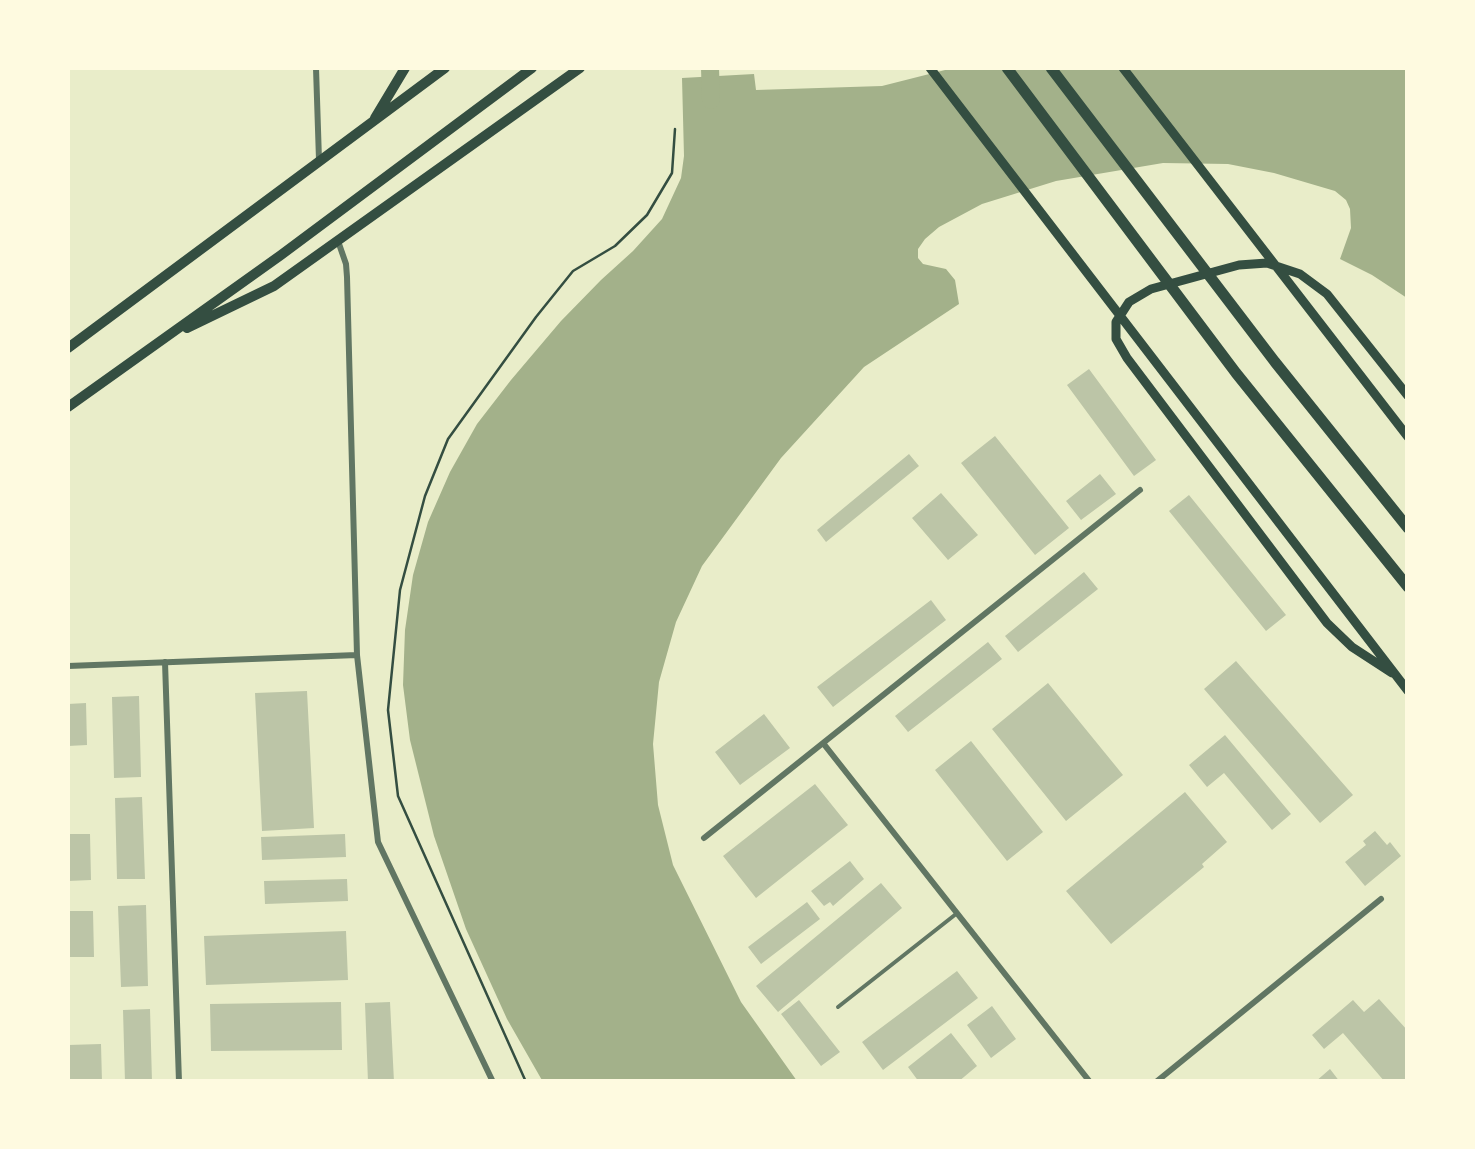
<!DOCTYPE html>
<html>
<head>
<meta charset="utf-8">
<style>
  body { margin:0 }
  #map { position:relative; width:1475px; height:1149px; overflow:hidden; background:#e9edc9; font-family:Commissioner,sans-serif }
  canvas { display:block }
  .frame { position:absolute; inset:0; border:70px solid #fefae0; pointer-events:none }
</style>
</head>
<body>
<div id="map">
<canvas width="1475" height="1149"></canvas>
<div class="frame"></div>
</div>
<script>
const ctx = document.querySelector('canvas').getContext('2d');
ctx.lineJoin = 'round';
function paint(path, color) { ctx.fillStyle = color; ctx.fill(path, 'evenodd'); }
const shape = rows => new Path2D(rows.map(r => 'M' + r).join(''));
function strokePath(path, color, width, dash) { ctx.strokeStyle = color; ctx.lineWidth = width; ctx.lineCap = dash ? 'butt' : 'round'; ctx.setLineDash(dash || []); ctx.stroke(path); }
const water = shape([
  [953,68,1407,68,1407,298,1372,275,1340,259,1351,228,1350,209,1346,200,1335,191,1274,173,1228,164,1163,163,1056,181,982,204,939,227,925,239,918,249,918,258,923,264,946,269,955,280,959,304,864,367,781,458,702,566,676,622,659,682,653,744,658,805,673,865,741,1002,797,1081,543,1082,507,1019,466,929,434,836,410,740,403,685,405,630,413,575,428,522,450,472,477,424,511,380,561,321,601,280,633,251,662,219,681,178,684,156,682,78,754,74,756,90,882,86]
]);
const canal = shape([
  [710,68,711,100]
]);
const building = shape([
  [1089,369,1156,460,1134,476,1067,385],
  [995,436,1069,528,1035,555,961,463],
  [909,454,919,466,826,542,817,530],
  [1100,474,1116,494,1081,520,1066,501],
  [941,493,978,535,948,560,912,518],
  [1189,495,1286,615,1266,631,1169,511],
  [1084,572,1098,589,1018,652,1005,636],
  [931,600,946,620,833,707,817,687],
  [988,642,1002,659,908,732,895,716],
  [1236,661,1353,795,1320,823,1204,689],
  [1048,683,1123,775,1066,821,992,729],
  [307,691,314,828,262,831,255,693],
  [139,696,141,777,114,778,112,697],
  [86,703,87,745,68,746,68,704],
  [764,714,790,748,740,785,715,752],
  [1225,735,1291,814,1272,830,1224,773,1207,787,1189,765],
  [971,741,1043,832,1007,861,935,770],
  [815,784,848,825,756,898,723,856],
  [1185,792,1227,842,1202,864,1204,867,1111,944,1066,891],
  [142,797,145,879,117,879,115,798],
  [1375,831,1387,845,1390,842,1401,856,1365,886,1345,862,1366,845,1363,841],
  [68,834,90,834,91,880,68,881],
  [345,834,346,857,262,860,261,837],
  [850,861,864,879,833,906,830,902,824,906,811,891],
  [347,879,348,901,265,904,264,881],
  [881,883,902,908,778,1012,756,986],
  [807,902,820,919,761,964,748,947],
  [146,905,148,986,121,987,118,906],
  [68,911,93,911,94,957,68,957],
  [346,931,348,980,206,985,204,936],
  [957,971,978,998,883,1070,862,1042],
  [1379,999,1408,1031,1408,1082,1385,1082,1343,1033,1324,1049,1312,1035,1353,1000,1364,1012],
  [799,1000,840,1052,821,1066,781,1014],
  [341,1002,342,1050,211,1051,210,1004],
  [390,1002,394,1082,368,1082,365,1003],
  [992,1006,1016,1039,991,1058,967,1025],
  [150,1009,152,1082,125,1082,123,1010],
  [951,1033,977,1066,958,1082,919,1082,908,1067],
  [101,1044,102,1082,68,1082,68,1045],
  [1330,1069,1340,1082,1315,1082]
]);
const path = shape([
  [526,1082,398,796,388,710,400,590,425,496,448,439,536,317,573,271,615,246,647,215,672,173,675,129]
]);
const service = shape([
  [838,1007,956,914]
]);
const minor = shape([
  [316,68,319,160],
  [338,241,346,264,347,277,357,655,378,842,493,1082],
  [165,662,179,1082],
  [68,666,357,655],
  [823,743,1090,1082],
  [704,838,1140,490],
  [1156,1082,1381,899]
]);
const secondary = shape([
  [930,68,1408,691],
  [1123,68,1408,437],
  [1392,673,1352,647,1327,623,1127,358,1116,339,1116,322,1129,302,1151,289,1239,265,1267,263,1300,274,1327,294,1408,396]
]);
const primary = shape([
  [375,118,405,68],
  [187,328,274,286,580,68],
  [68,348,445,68],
  [68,407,281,255,532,68]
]);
const motorway = shape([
  [1007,68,1236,373,1408,587],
  [1051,68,1275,362,1408,528]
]);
paint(water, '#a3b18a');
strokePath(canal, '#a3b18a', 18);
paint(building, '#bcc5a7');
strokePath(path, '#344e41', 2.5);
strokePath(service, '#617663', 4);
strokePath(minor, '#617663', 6);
strokePath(secondary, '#344e41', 9);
strokePath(primary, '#344e41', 10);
strokePath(motorway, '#344e41', 11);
</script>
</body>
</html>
